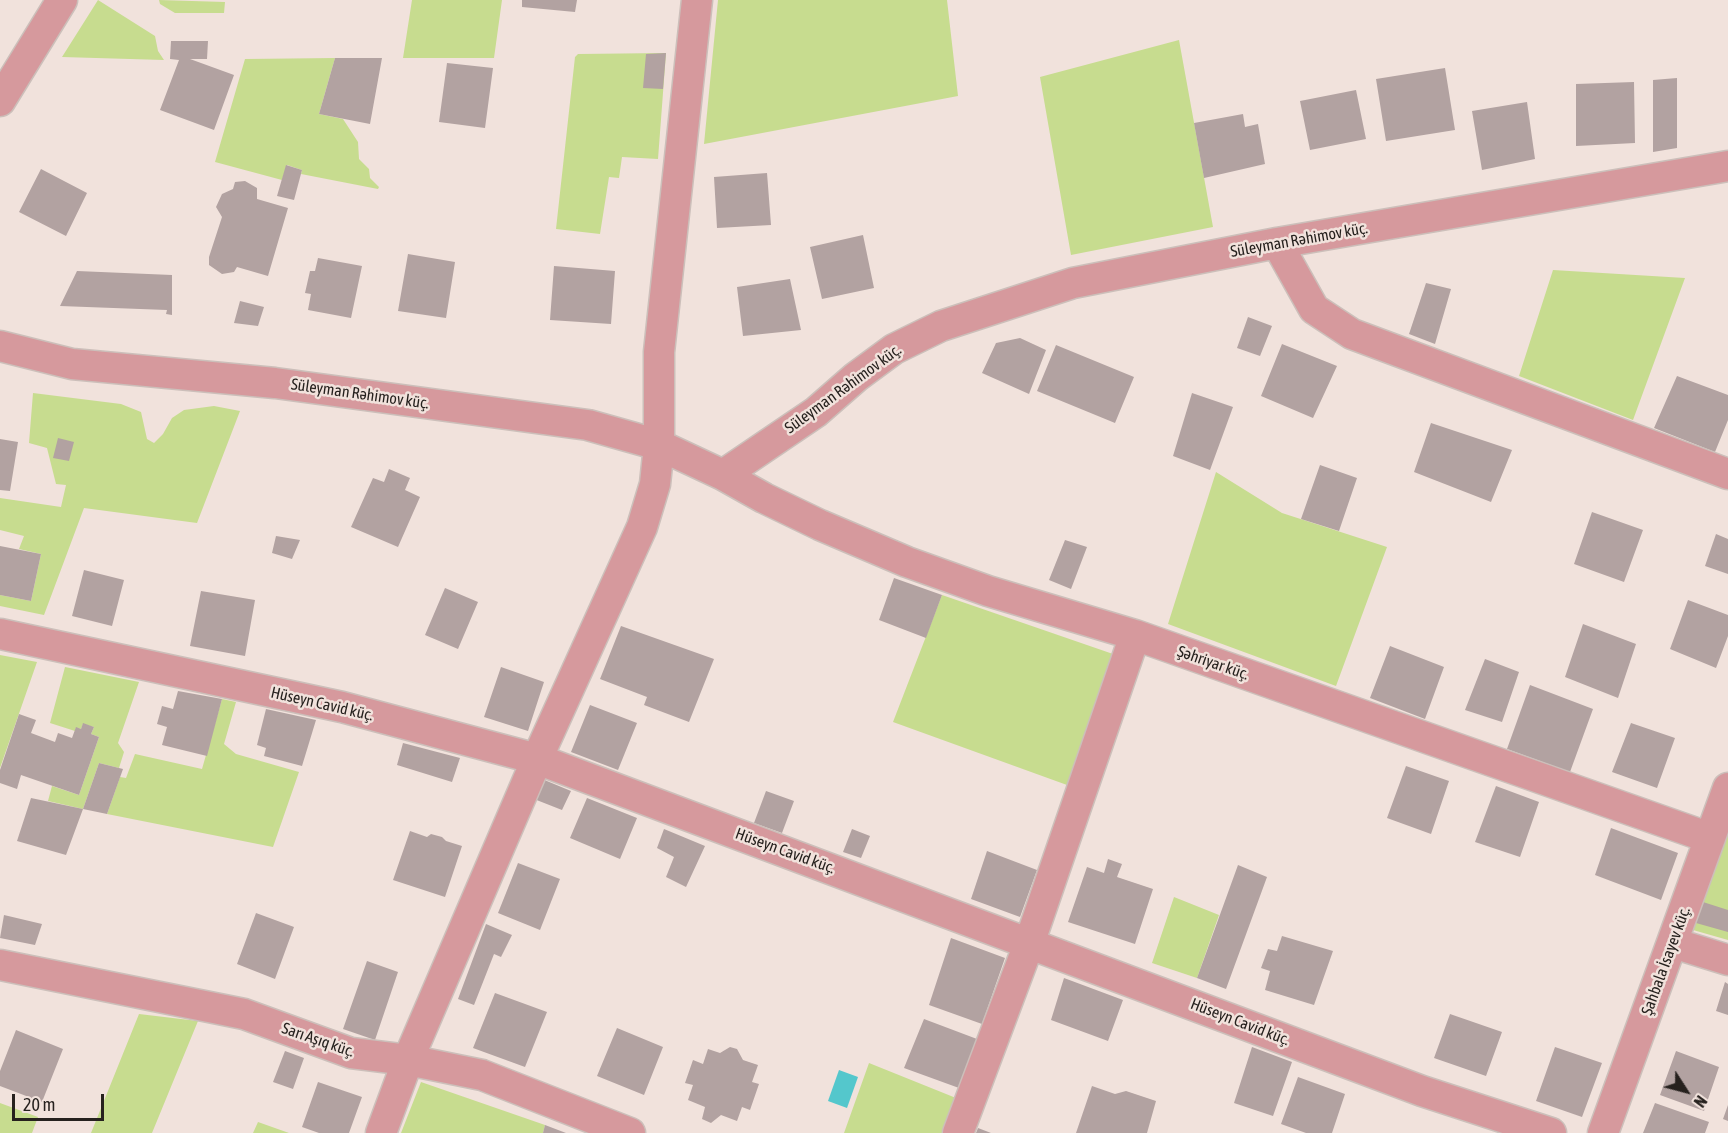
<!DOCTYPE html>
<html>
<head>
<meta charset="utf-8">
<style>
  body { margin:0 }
  #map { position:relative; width:1728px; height:1133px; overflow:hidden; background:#f1e2dc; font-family:"Asap Condensed",sans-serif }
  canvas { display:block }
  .north { position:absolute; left:1656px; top:1061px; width:60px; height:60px; -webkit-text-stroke:4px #f1e2dc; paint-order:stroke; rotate:126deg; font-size:16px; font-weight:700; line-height:24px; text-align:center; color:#26211e }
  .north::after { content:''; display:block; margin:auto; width:21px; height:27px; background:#26211e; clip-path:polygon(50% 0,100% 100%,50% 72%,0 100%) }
  .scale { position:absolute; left:12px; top:1094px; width:92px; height:27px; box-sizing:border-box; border:3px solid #26211e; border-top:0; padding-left:8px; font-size:18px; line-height:21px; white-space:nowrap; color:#26211e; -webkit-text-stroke:4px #f1e2dc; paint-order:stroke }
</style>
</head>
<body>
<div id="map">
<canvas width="1728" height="1133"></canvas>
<div class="north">N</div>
<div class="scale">20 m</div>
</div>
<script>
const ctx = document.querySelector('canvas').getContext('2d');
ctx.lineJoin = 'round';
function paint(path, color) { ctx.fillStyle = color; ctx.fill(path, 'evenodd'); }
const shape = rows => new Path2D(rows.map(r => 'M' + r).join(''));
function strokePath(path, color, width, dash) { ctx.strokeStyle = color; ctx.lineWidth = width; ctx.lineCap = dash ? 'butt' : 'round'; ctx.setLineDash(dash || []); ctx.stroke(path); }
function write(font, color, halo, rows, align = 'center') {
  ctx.font = font + ' "Asap Condensed",sans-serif'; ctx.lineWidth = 5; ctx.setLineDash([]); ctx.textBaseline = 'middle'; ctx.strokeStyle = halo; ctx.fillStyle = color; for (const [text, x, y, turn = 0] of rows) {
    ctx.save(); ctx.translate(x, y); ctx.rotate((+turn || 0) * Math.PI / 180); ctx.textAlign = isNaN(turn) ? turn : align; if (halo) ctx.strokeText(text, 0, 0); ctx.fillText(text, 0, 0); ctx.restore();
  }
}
const green = shape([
  [98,0,155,36,158,51,164,60,62,57],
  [159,0,225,2,224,13,175,13,160,4],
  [412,0,502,0,494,58,403,58],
  [718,0,947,0,958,96,704,144],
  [1179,40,1213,227,1071,255,1040,77],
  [666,53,658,159,622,157,619,178,609,177,600,234,556,229,575,57,578,54],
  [335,58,319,114,343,119,358,142,359,159,369,169,370,178,379,187,378,189,301,174,302,170,287,165,282,180,215,162,245,59],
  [1553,270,1685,278,1633,420,1519,376],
  [33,393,121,404,141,412,147,439,154,443,163,434,172,418,184,410,214,406,240,411,197,523,84,508,44,615,0,606,0,595,31,601,41,554,19,549,24,536,0,530,0,498,61,507,66,485,56,484,47,448,29,443],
  [1216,472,1282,513,1387,547,1336,686,1168,624],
  [942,595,1113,654,1067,785,893,722],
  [0,655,37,662,0,768],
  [65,667,139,682,118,743,124,752,119,768,99,763,83,809,48,801,52,786,79,795,99,737,91,734,94,727,83,724,81,729,76,728,75,731,50,723],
  [222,699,236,702,224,744,236,754,299,772,273,847,107,814,120,777,126,778,135,754,202,769],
  [1728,833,1728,940,1693,930],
  [1174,897,1219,915,1197,978,1152,963],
  [139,1014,198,1021,152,1133,91,1133],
  [869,1063,956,1098,944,1133,844,1133],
  [421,1082,545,1125,543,1133,401,1133],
  [0,1103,38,1117,32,1133,0,1133],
  [258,1122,289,1133,253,1133]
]);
const water = shape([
  [839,1070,858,1077,847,1108,828,1101]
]);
const building = shape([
  [522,0,577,0,575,12,522,7],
  [171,41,208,41,207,59,190,59,234,75,214,130,160,110,179,60,170,59],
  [666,53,663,89,643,88,646,54],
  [335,58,382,58,370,124,319,114],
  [447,63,493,68,485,128,439,122],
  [1445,68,1455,130,1386,141,1376,79],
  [1677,78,1677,148,1653,152,1653,80],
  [1634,82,1635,143,1576,146,1576,84],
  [1356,90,1366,139,1310,150,1300,101],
  [1527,102,1535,159,1482,170,1472,111],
  [1243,114,1245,127,1258,124,1265,164,1204,178,1194,123],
  [286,165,302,170,294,200,277,196],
  [41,169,87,193,66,236,19,212],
  [767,173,771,225,717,228,714,177],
  [245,181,257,188,257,199,288,208,268,276,237,267,234,272,222,274,209,265,209,257,222,217,216,207,222,194,233,189,235,182],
  [863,235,874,288,822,299,810,247],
  [408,254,455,262,446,318,398,311],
  [318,258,362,266,351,318,308,310,311,294,305,293,310,271,315,271],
  [554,266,615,271,611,324,550,320],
  [77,271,172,275,172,315,166,314,167,310,60,306],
  [790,279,801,330,743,336,737,287],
  [1426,283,1451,289,1435,344,1409,334],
  [240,301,264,307,258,326,234,323],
  [1248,317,1272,326,1260,356,1237,348],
  [1020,338,1046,350,1029,394,982,373,996,343],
  [1282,344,1337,366,1313,418,1261,396],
  [1056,345,1134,377,1115,423,1037,391],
  [1677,376,1728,395,1728,420,1715,452,1654,428],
  [1192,393,1233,407,1210,470,1173,456],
  [1431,423,1512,450,1491,502,1414,472],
  [58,438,74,442,69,461,53,458],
  [0,439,18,442,10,491,0,490],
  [1320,465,1357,478,1339,531,1301,519],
  [389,469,410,478,405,490,420,497,398,547,351,527,373,478,384,482],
  [1592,512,1643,530,1624,582,1574,564],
  [1716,534,1728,539,1728,574,1705,566],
  [276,536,300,540,292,559,272,553],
  [1065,540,1087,547,1071,589,1049,580],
  [0,546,41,554,31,601,0,595],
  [84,570,124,580,112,626,72,616],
  [894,578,942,595,926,638,879,620],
  [445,588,478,602,458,649,425,635],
  [201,591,255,600,245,656,190,646],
  [1688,600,1728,615,1728,636,1716,668,1670,649],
  [1583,624,1636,644,1618,698,1565,677],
  [621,626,714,659,689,722,644,705,647,697,600,679],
  [1390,646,1444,667,1425,719,1370,698],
  [1485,659,1519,672,1502,722,1465,710],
  [501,667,544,682,528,731,484,717],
  [1530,685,1593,709,1570,772,1507,749],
  [178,691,222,699,207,756,162,745,167,727,157,724,162,706,173,709],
  [590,705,637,723,618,770,571,752],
  [266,709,316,720,302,766,264,756,266,748,257,745],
  [19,714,36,720,31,733,55,742,58,733,72,738,76,727,81,729,83,723,94,727,91,734,99,737,79,795,21,775,17,789,0,783,0,770],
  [1631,723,1675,738,1657,788,1612,772],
  [403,743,460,758,452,782,397,765],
  [99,763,123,769,107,814,83,809],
  [1406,766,1449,781,1431,834,1387,818],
  [542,779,571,791,562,810,534,799],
  [1496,786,1539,802,1520,857,1475,842],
  [766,791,794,801,782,833,754,823],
  [31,798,83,809,66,855,17,841],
  [587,798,637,818,620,859,570,838],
  [1611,828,1678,853,1661,900,1595,875],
  [664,829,705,846,686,887,666,877,674,857,657,848],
  [852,829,870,836,861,858,843,852],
  [410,831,427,837,431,834,442,837,446,841,462,846,445,897,393,880],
  [987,851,1037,870,1020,917,971,899],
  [1108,859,1122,864,1117,877,1153,889,1135,944,1068,922,1087,867,1104,873],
  [518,863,560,879,540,930,498,913],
  [1238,865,1267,877,1226,989,1197,978],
  [1703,902,1728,910,1728,932,1696,923],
  [256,913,294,927,275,979,237,964],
  [4,915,42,924,35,945,0,938],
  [486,924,512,935,501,957,494,954,474,1005,458,999],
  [1282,936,1333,951,1314,1005,1265,990,1270,971,1261,968,1268,949,1277,951],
  [951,938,1005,958,982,1024,929,1005],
  [367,961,398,972,375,1040,343,1029],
  [1064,978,1123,1000,1108,1041,1051,1020],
  [1725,982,1728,984,1728,1015,1716,1011],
  [495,993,547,1012,525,1067,473,1048],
  [1450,1014,1502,1032,1486,1076,1434,1058],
  [924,1019,977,1039,959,1088,904,1068],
  [617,1028,663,1047,644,1095,597,1076],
  [16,1030,63,1049,42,1102,0,1086,0,1071],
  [730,1047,737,1049,743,1060,758,1065,752,1082,759,1084,750,1110,742,1107,737,1121,721,1115,711,1123,702,1119,705,1107,688,1100,693,1085,685,1083,693,1060,703,1064,708,1049,720,1053],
  [1252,1047,1292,1062,1273,1116,1234,1103],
  [1555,1047,1602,1063,1582,1117,1536,1101],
  [285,1051,304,1058,293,1089,273,1082],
  [1676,1051,1719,1067,1704,1111,1660,1095],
  [1298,1077,1345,1094,1332,1133,1306,1133,1281,1124],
  [318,1082,362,1097,349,1133,319,1133,302,1127],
  [1092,1086,1115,1094,1126,1091,1156,1101,1147,1133,1076,1133],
  [1655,1103,1709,1122,1705,1133,1643,1133],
  [1728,1105,1728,1121,1723,1119],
  [545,1125,566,1133,543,1133],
  [978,1128,991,1133,976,1133]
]);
const street = shape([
  [0,101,62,0],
  [1277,243,1314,309,1352,334,1728,474],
  [0,346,72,364,275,383,588,425,659,445,723,475,816,412,856,377,894,349,941,326,1073,283,1277,243,1728,166],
  [723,475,764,498,820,525,907,562,988,591,1135,635,1710,838],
  [0,634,342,707,537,759,1422,1091,1551,1133],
  [1673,943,1728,960],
  [0,965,244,1014,351,1053,408,1060,482,1075,630,1133],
  [381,1133,408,1060,537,759,642,527,655,484,659,445,659,352,697,0],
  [958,1133,1030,941,1135,635],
  [1603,1133,1728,788]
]);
const streetNames = [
  ["Süleyman Rəhimov küç.",1299,240,-10],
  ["Süleyman Rəhimov küç.",843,389,-36],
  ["Süleyman Rəhimov küç.",360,394,8],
  ["Şəhriyar küç.",1213,663,19],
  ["Hüseyn Cavid küç.",322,704,13],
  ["Hüseyn Cavid küç.",785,851,20],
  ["Şahbala İsayev küç.",1666,961,-70],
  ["Hüseyn Cavid küç.",1240,1022,21],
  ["Sarı Aşıq küç.",318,1040,19]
];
paint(green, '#c7dc8f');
paint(water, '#54c7cc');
paint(building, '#b2a2a1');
strokePath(street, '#ccbfba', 33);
strokePath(street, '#d6999d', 30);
write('16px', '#26211e', '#f1e2dc', streetNames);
</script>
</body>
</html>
